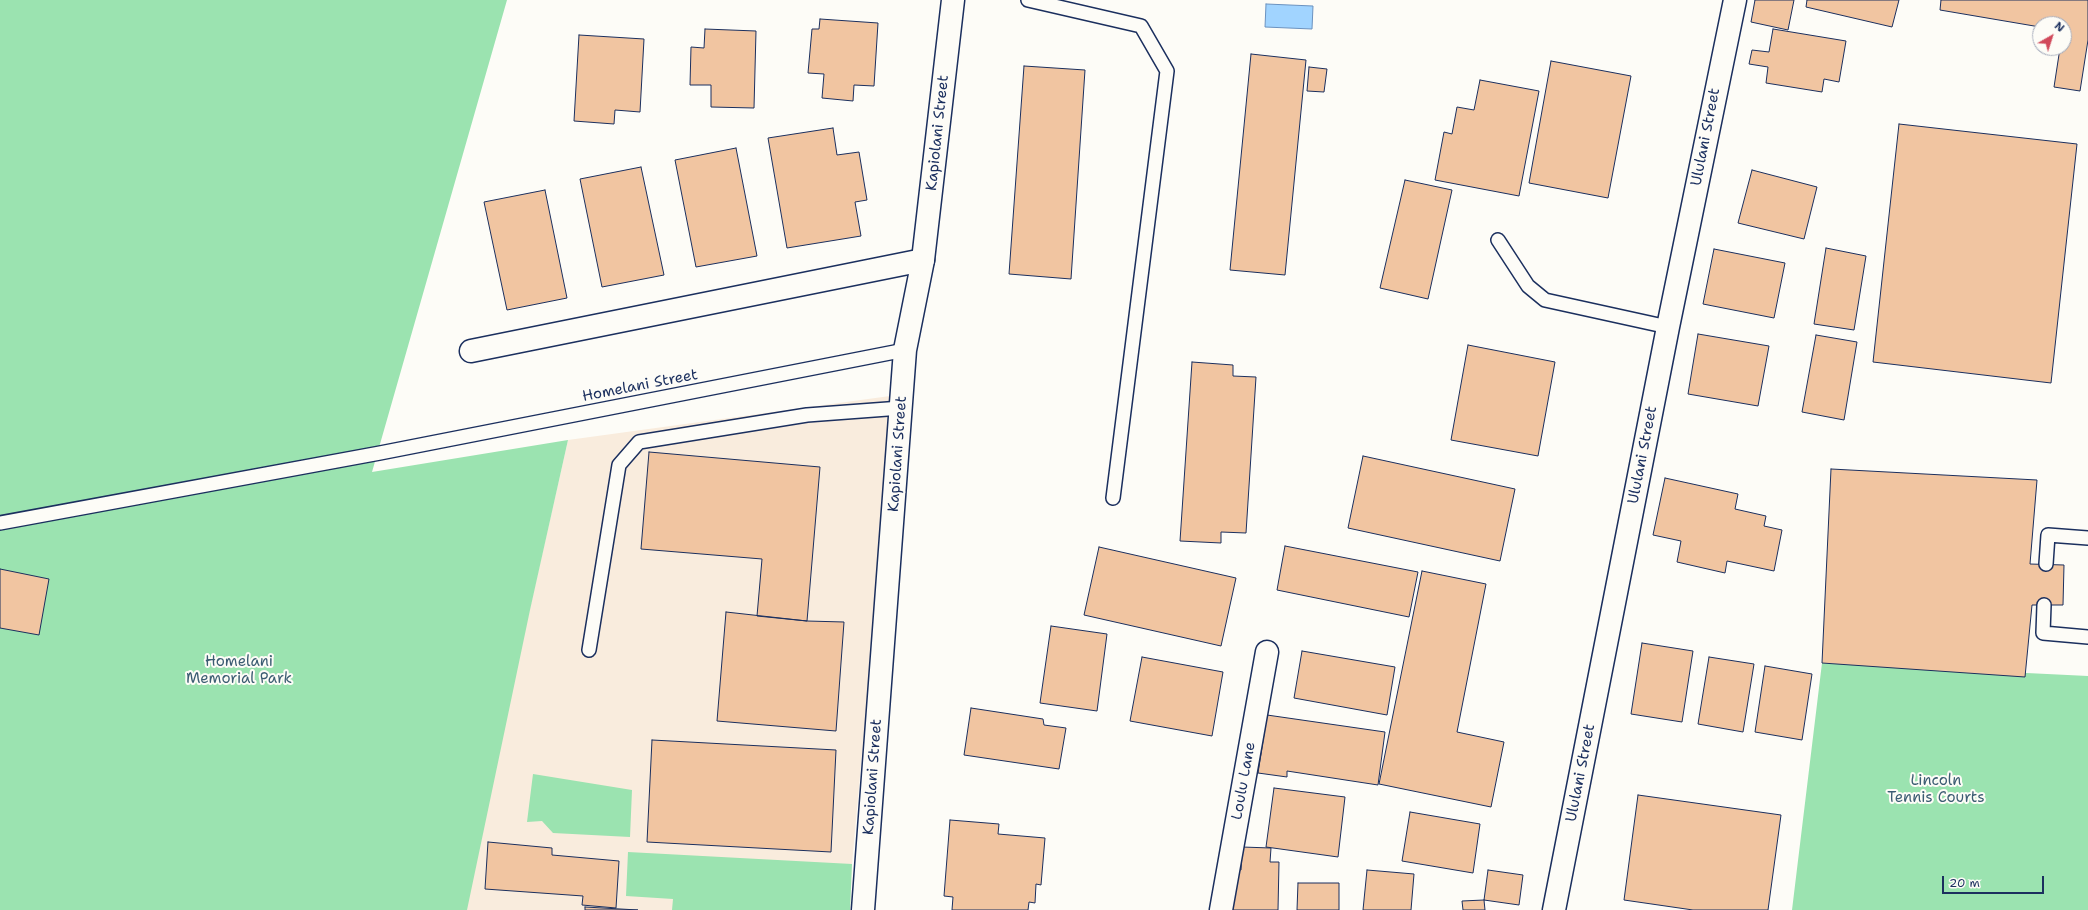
<!DOCTYPE html>
<html>
<head>
<meta charset="utf-8">
<style>
  body { margin:0 }
  #map { position:relative; width:2088px; height:910px; overflow:hidden; background:#fdfcf7; font-family:"Shantell Sans",sans-serif }
  canvas { display:block }
  .north { position:absolute; left:2032px; top:16px; width:40px; height:40px; box-sizing:border-box; background:#fdfcf7; border:1px solid #a3aaba; border-radius:50%; rotate:39deg; font-size:11px; font-weight:700; line-height:16px; text-align:center; color:#1b2f5e }
  .north::after { content:''; display:block; margin:auto; width:14px; height:18px; background:#d1495b; clip-path:polygon(50% 0,100% 100%,50% 72%,0 100%) }
  .scale { position:absolute; left:1942px; top:876px; width:102px; height:18px; box-sizing:border-box; border:2px solid #1b2f5e; border-top:0; padding-left:5px; font-size:12px; line-height:14px; white-space:nowrap; color:#1b2f5e; -webkit-text-stroke:3px #fdfcf7; paint-order:stroke }
</style>
</head>
<body>
<div id="map">
<canvas width="2088" height="910"></canvas>
<div class="north">N</div>
<div class="scale">20 m</div>
</div>
<script>
const ctx = document.querySelector('canvas').getContext('2d');
ctx.lineJoin = 'round';
function paint(path, color) { ctx.fillStyle = color; ctx.fill(path, 'evenodd'); }
const shape = rows => new Path2D(rows.map(r => 'M' + r).join(''));
function strokePath(path, color, width, dash) { ctx.strokeStyle = color; ctx.lineWidth = width; ctx.lineCap = dash ? 'butt' : 'round'; ctx.setLineDash(dash || []); ctx.stroke(path); }
function write(font, color, halo, rows, align = 'center') {
  ctx.font = font + ' "Shantell Sans",sans-serif'; ctx.lineWidth = 4; ctx.setLineDash([]); ctx.textBaseline = 'middle'; ctx.strokeStyle = halo; ctx.fillStyle = color; for (const [text, x, y, turn = 0] of rows) {
    ctx.save(); ctx.translate(x, y); ctx.rotate((+turn || 0) * Math.PI / 180); ctx.textAlign = isNaN(turn) ? turn : align; if (halo) ctx.strokeText(text, 0, 0); ctx.fillText(text, 0, 0); ctx.restore();
  }
}
const built = shape([
  [890,396,890,445,852,864,850,910,466,910,480,829,568,440]
]);
const green = shape([
  [0,0,507,0,372,472,568,440,530,610,467,910,0,910],
  [1822,663,2088,676,2088,910,1792,910],
  [533,774,632,790,630,837,553,833,542,821,527,822],
  [628,852,852,864,850,910,672,910,673,899,626,896]
]);
const water = shape([
  [1266,4,1313,6,1312,29,1265,27,1266,4]
]);
const building = shape([
  [1755,0,1794,0,1788,30,1751,22,1755,0],
  [1807,0,1899,0,1892,27,1806,7,1807,0],
  [1941,0,2088,0,2088,40,2080,91,2054,87,2060,48,2064,48,2064,24,2040,24,2040,27,1940,10,1941,0],
  [820,19,878,23,874,86,854,85,853,101,822,98,824,74,808,73,812,29,819,29,820,19],
  [705,29,756,31,754,108,711,107,711,85,690,85,691,47,704,48,705,29],
  [1773,29,1846,41,1839,82,1824,79,1822,92,1766,83,1768,67,1749,64,1752,50,1769,52,1773,29],
  [579,35,644,39,640,112,615,110,614,124,574,121,579,35],
  [1251,54,1306,60,1285,275,1230,270,1251,54],
  [1551,61,1631,76,1608,198,1529,183,1551,61],
  [1024,66,1085,70,1071,279,1009,274,1024,66],
  [1309,67,1327,69,1324,92,1307,91,1309,67],
  [1480,80,1539,91,1519,196,1435,180,1444,132,1452,134,1457,107,1474,110,1480,80],
  [1899,124,2077,144,2051,383,1873,362,1899,124],
  [833,128,837,155,859,152,867,200,855,202,861,236,787,248,768,138,833,128],
  [736,148,757,256,696,267,675,160,736,148],
  [641,167,664,275,602,287,580,179,641,167],
  [1752,170,1817,187,1804,239,1738,223,1752,170],
  [1405,180,1452,190,1428,299,1380,288,1405,180],
  [545,190,567,298,507,310,484,202,545,190],
  [1826,248,1866,256,1854,330,1814,324,1826,248],
  [1714,249,1785,263,1774,318,1703,304,1714,249],
  [1698,334,1769,346,1758,406,1688,394,1698,334],
  [1816,335,1857,342,1844,420,1802,412,1816,335],
  [1468,345,1555,362,1538,456,1451,440,1468,345],
  [1192,362,1233,365,1233,376,1256,377,1246,533,1221,532,1221,543,1180,541,1192,362],
  [649,452,820,467,807,621,757,616,762,559,641,549,649,452],
  [1363,456,1515,489,1500,561,1348,528,1363,456],
  [1831,469,2037,480,2030,564,2064,565,2063,605,2032,605,2025,677,1822,663,1831,469],
  [1665,478,1738,494,1735,509,1766,516,1764,526,1782,530,1774,571,1727,561,1725,573,1677,562,1681,541,1653,535,1665,478],
  [1285,546,1418,572,1409,617,1277,590,1285,546],
  [1099,547,1236,578,1221,646,1084,615,1099,547],
  [0,569,49,579,39,635,0,628,0,569],
  [1422,571,1486,584,1457,732,1504,742,1491,807,1379,784,1422,571],
  [726,612,807,621,844,622,836,731,717,721,726,612],
  [1051,626,1107,634,1097,711,1040,703,1051,626],
  [1642,643,1693,651,1682,722,1631,714,1642,643],
  [1302,651,1395,667,1387,715,1294,698,1302,651],
  [1142,657,1223,672,1212,736,1130,721,1142,657],
  [1709,657,1754,664,1743,732,1698,724,1709,657],
  [1765,666,1812,674,1802,740,1755,732,1765,666],
  [971,708,1043,719,1044,725,1066,728,1059,769,964,755,971,708],
  [1267,715,1385,732,1378,785,1287,771,1287,777,1258,773,1267,715],
  [652,740,836,750,831,852,647,842,652,740],
  [1274,788,1345,797,1338,857,1266,847,1274,788],
  [1638,795,1781,815,1768,910,1693,910,1624,900,1638,795],
  [1410,812,1480,824,1473,873,1402,861,1410,812],
  [950,820,999,824,998,834,1045,838,1041,885,1036,884,1035,903,1029,902,1028,910,952,910,953,897,944,896,950,820],
  [488,842,552,848,552,855,619,861,616,908,582,905,583,896,485,889,488,842],
  [1242,847,1271,848,1270,862,1279,862,1278,910,1227,910,1229,870,1241,870,1242,847],
  [1367,870,1414,874,1411,910,1363,910,1367,870],
  [1488,870,1523,875,1519,905,1484,900,1488,870],
  [1298,883,1339,883,1339,910,1297,910,1298,883],
  [1484,900,1485,910,1463,910,1462,901,1484,900],
  [585,907,638,910,585,910,585,907]
]);
const service = shape([
  [1028,0,1141,26,1167,71,1113,498],
  [1498,240,1528,286,1545,300,1668,327],
  [0,523,380,453,905,350],
  [2046,564,2048,535,2088,538],
  [2044,605,2043,633,2088,637],
  [589,650,619,465,639,442,807,415,901,408]
]);
const minor = shape([
  [471,351,923,260],
  [1221,910,1267,652],
  [1554,910,1668,327,1735,0]
]);
const tertiary = shape([
  [863,910,905,350,923,260,953,0]
]);
const streetNames = [
  ["Kapiolani Street",938,133,-84],
  ["Ululani Street",1706,137,-79],
  ["Homelani Street",640,386,-11],
  ["Kapiolani Street",898,454,-86],
  ["Ululani Street",1643,455,-79],
  ["Ululani Street",1581,773,-79],
  ["Kapiolani Street",873,777,-86],
  ["Loulu Lane",1244,781,-80]
];
const parkNames = [
  ["Homelani",239,662],
  ["Memorial Park",239,679],
  ["Lincoln",1936,781],
  ["Tennis Courts",1936,798]
];
paint(built, '#f9ecdd');
paint(green, '#9be3b0');
paint(water, '#a1d4ff');
strokePath(water, '#6b92bf', 1);
paint(building, '#f1c5a1');
strokePath(building, '#1b2f5e', 1);
strokePath(service, '#1b2f5e', 16);
strokePath(minor, '#1b2f5e', 25);
strokePath(tertiary, '#1b2f5e', 25);
strokePath(service, '#fdfcf7', 13);
strokePath(minor, '#fdfcf7', 22);
strokePath(tertiary, '#fdfcf7', 22);
write('15px', '#1b2f5e', '#fdfcf7', streetNames);
write('15px', '#3b5c72', '#fdfcf7', parkNames);
</script>
</body>
</html>
